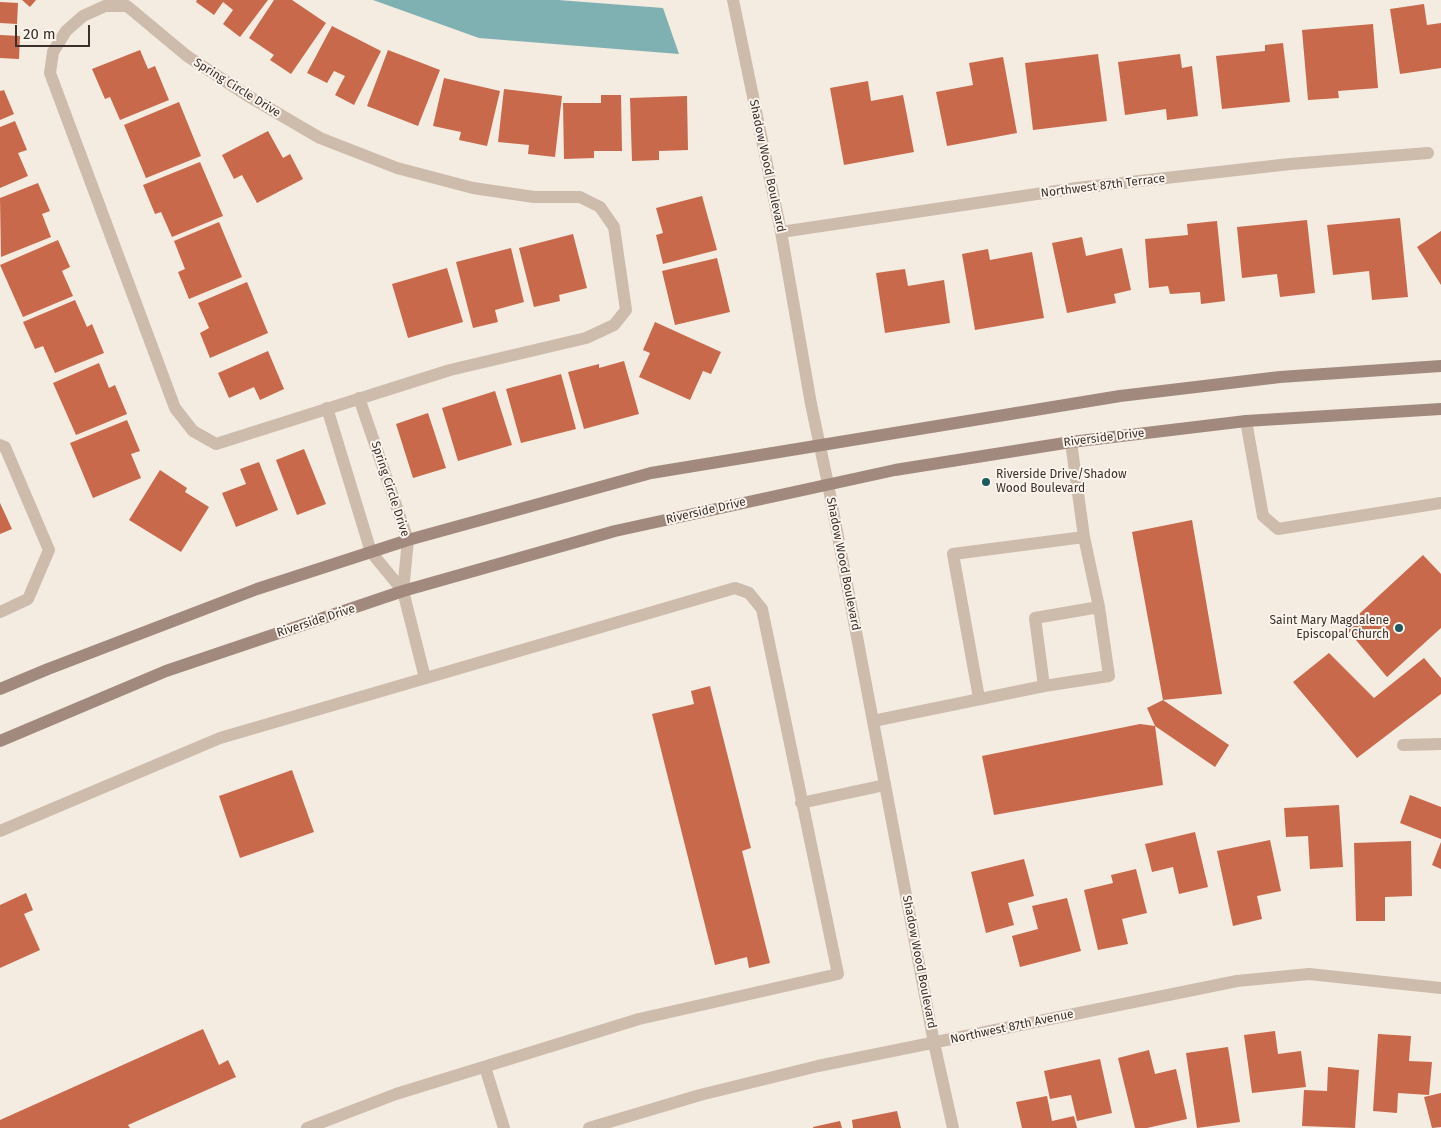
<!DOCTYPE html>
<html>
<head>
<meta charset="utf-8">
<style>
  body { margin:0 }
  #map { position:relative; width:1441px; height:1128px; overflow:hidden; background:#f4ebe1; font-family:"Fira Sans",sans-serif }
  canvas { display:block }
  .scale { position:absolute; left:15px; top:25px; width:75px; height:22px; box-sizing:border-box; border:2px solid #3b302b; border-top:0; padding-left:6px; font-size:15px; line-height:18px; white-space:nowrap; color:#3b302b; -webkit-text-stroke:4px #fbf5ee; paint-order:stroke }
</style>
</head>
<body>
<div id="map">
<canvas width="1441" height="1128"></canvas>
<div class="scale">20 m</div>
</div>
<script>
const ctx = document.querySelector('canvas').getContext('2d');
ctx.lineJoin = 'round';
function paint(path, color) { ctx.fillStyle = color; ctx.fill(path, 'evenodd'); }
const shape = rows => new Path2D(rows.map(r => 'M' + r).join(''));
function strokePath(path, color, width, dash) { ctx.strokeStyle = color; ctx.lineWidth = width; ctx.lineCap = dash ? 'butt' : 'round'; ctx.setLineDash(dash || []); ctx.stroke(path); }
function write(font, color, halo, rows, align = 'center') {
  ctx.font = font + ' "Fira Sans",sans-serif'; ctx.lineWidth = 4; ctx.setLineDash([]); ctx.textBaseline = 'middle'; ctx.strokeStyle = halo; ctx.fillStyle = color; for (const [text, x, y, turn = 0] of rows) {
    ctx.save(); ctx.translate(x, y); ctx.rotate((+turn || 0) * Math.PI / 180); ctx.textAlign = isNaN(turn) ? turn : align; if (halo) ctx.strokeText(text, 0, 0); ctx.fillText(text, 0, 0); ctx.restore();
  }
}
const water = shape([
  [373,0,558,0,663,8,679,54,479,38]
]);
const building = shape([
  [22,0,36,0,30,7],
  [197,0,268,0,240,37,223,24,233,10,223,2,214,15,196,2],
  [274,0,292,0,326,23,291,74,270,60,274,55,249,38],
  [0,2,18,3,17,24,0,23],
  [1424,4,1427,25,1441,23,1441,68,1400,74,1390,9],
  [1373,24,1378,88,1338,91,1339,98,1308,100,1302,30],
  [332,26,381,51,354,105,335,95,345,76,334,71,327,83,307,73],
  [0,35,20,36,19,59,0,58],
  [1283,43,1290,102,1222,109,1216,56,1265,51,1265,45],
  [140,50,148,69,155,66,169,100,120,120,110,97,105,99,92,69],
  [388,50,440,70,418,126,367,106],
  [1098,54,1107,121,1033,130,1025,63],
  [1180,54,1182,68,1192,66,1198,116,1167,120,1166,109,1125,115,1118,62],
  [1003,57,1017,133,947,146,936,92,973,85,969,63],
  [444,78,500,91,487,146,459,140,461,132,433,126],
  [868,81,871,101,903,95,914,152,844,165,830,88],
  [504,89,562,96,555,157,528,154,529,145,498,142],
  [4,90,14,114,0,120,0,91],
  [601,95,621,95,622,151,594,151,594,158,564,159,563,103,601,103],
  [687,96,688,150,659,151,659,160,632,161,630,98],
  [179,102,201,156,146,178,124,125],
  [15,121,27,150,18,153,28,176,0,188,0,127],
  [268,131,283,158,290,154,303,179,257,203,242,175,234,179,222,155],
  [200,162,223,216,172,237,161,212,155,214,143,185],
  [38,183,50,211,42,214,51,237,1,257,0,198],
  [702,196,717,250,663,264,656,235,663,233,656,208],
  [1400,218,1408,297,1372,300,1369,271,1333,275,1327,225],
  [1307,220,1315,293,1280,297,1277,274,1242,278,1237,227],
  [1217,221,1225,301,1201,304,1200,292,1170,294,1168,286,1149,288,1145,239,1188,235,1187,224],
  [219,222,242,277,189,299,178,272,185,269,174,241],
  [1441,231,1441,285,1417,247],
  [573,234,587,288,559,295,560,301,534,307,519,248],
  [1082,237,1086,256,1122,248,1131,290,1114,294,1116,303,1067,313,1052,243],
  [58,240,70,267,62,271,73,296,23,317,0,265],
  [511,248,524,302,495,310,498,322,473,328,456,262],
  [988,249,990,260,1032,252,1044,318,975,330,962,254],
  [717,258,730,312,675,325,662,271],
  [447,268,463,322,408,338,392,284],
  [905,269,908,286,944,280,950,323,885,333,876,273],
  [247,282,268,333,210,358,200,333,209,328,198,303],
  [75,300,87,327,92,324,104,353,55,373,43,346,35,349,23,322],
  [655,322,721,352,711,374,703,371,690,400,639,377,650,353,643,350],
  [268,351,284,389,260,400,254,387,229,398,218,373],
  [624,361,639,414,584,429,568,372,599,364,599,368],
  [99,363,109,388,115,385,127,414,76,435,53,383],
  [561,374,576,429,521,443,506,389],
  [495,391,512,445,458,461,442,408],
  [428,413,446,468,413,478,396,424],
  [127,420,140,451,131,454,141,478,93,498,70,443],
  [304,449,326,504,297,515,276,460],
  [259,462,278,510,236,527,222,493,246,484,240,469],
  [160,470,187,488,185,492,209,507,181,552,129,520],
  [0,503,12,529,0,534],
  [1192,520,1222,694,1163,700,1132,532],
  [1423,555,1441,574,1441,628,1387,677,1345,627],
  [1329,653,1374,698,1424,658,1441,678,1441,694,1357,758,1293,682],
  [710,686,751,848,742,851,770,963,749,968,747,957,715,965,652,714,694,704,691,691],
  [1163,700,1229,745,1215,767,1155,726,1147,708],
  [1140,724,1155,726,1163,785,994,815,982,756],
  [292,770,314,832,240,858,219,796],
  [1410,795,1441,807,1441,839,1400,823],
  [1339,805,1343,867,1310,869,1308,836,1286,837,1284,808],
  [1195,832,1208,887,1179,894,1173,867,1152,872,1145,844],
  [1270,840,1281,891,1257,896,1262,919,1233,926,1217,851],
  [1411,841,1412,896,1385,897,1385,921,1356,921,1354,843],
  [1441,842,1441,869,1432,865],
  [1024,859,1034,896,1008,903,1014,925,986,933,971,872],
  [1136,869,1147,913,1122,919,1128,944,1098,950,1084,890,1113,883,1111,875],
  [26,893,33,910,24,914,40,950,0,968,0,905],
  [1067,898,1081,951,1020,967,1012,936,1038,929,1032,906],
  [203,1029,219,1065,228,1060,236,1077,128,1125,130,1128,0,1128,0,1120],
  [1275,1031,1278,1054,1301,1051,1306,1087,1252,1093,1244,1035],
  [1378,1034,1411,1036,1409,1061,1432,1062,1429,1095,1398,1093,1397,1113,1373,1111],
  [1228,1047,1240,1122,1197,1128,1186,1053],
  [1149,1050,1155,1074,1176,1069,1187,1119,1147,1128,1135,1128,1118,1058],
  [1100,1059,1112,1113,1077,1121,1071,1095,1050,1099,1044,1071],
  [1328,1067,1359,1070,1355,1128,1302,1126,1304,1090,1327,1091],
  [1441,1093,1441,1127,1432,1128,1424,1097],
  [1047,1096,1052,1121,1074,1116,1077,1128,1022,1128,1016,1102],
  [897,1111,901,1128,853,1128,852,1120],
  [840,1121,842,1128,813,1128,813,1127]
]);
const lane = shape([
  [1246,421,1263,516,1278,529,1441,503],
  [0,445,5,447,49,550,28,599,0,612],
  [403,591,425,678],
  [1044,686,1035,618,1099,607],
  [979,698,953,554,1084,537],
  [873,721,1044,686,1109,676,1099,607,1084,537,1071,442],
  [1403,745,1441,744],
  [801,803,885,785],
  [0,831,220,738,735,588,749,593,762,609,838,974,639,1019,396,1094,307,1128],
  [485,1067,504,1128]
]);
const street = shape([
  [733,0,781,232,811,404,828,484,934,1043,953,1128],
  [105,6,127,6,187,56,248,96,320,138,397,168,473,188,534,197,580,197,600,207,614,227,626,310,614,325,586,338,450,370,216,444,193,431,175,408,50,73,53,52,66,31,83,16,105,6],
  [781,232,1077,188,1290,164,1428,153],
  [359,398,408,540,403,591],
  [327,408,371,552,403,591],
  [589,1128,700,1095,818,1066,1237,981,1309,974,1441,988]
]);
const secondary = shape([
  [0,689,48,669,257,589,408,540,651,473,1120,396,1280,377,1441,366],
  [0,741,166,671,403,591,615,531,895,470,1071,442,1246,421,1441,409]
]);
const markers = [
  [986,482,5,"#1f5a5e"],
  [1399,628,5,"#1f5a5e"]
];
const streetNames = [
  ["Spring Circle Drive",237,88,32],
  ["Shadow Wood Boulevard",767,166,78],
  ["Northwest 87th Terrace",1103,186,-7],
  ["Riverside Drive",1104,438,-7],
  ["Spring Circle Drive",390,489,72],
  ["Riverside Drive",706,511,-13],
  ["Shadow Wood Boulevard",843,564,79],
  ["Riverside Drive",316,621,-18],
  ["Shadow Wood Boulevard",919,962,79],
  ["Northwest 87th Avenue",1012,1027,-12]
];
const poiNames = [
  ["Riverside Drive/Shadow",996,475],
  ["Wood Boulevard",996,489],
  ["Saint Mary Magdalene",1389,621,"right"],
  ["Episcopal Church",1389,635,"right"]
];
paint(water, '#7fb0b2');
paint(building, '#c8694b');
strokePath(lane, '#cdbbac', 12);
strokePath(street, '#cdbbac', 12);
strokePath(secondary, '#a18a7d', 12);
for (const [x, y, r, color] of markers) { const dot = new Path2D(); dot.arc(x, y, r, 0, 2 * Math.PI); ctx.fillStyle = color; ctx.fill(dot); strokePath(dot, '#fbf5ee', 2); }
write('12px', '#3b302b', '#fbf5ee', streetNames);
write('12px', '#3b302b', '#fbf5ee', poiNames, 'left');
</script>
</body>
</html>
